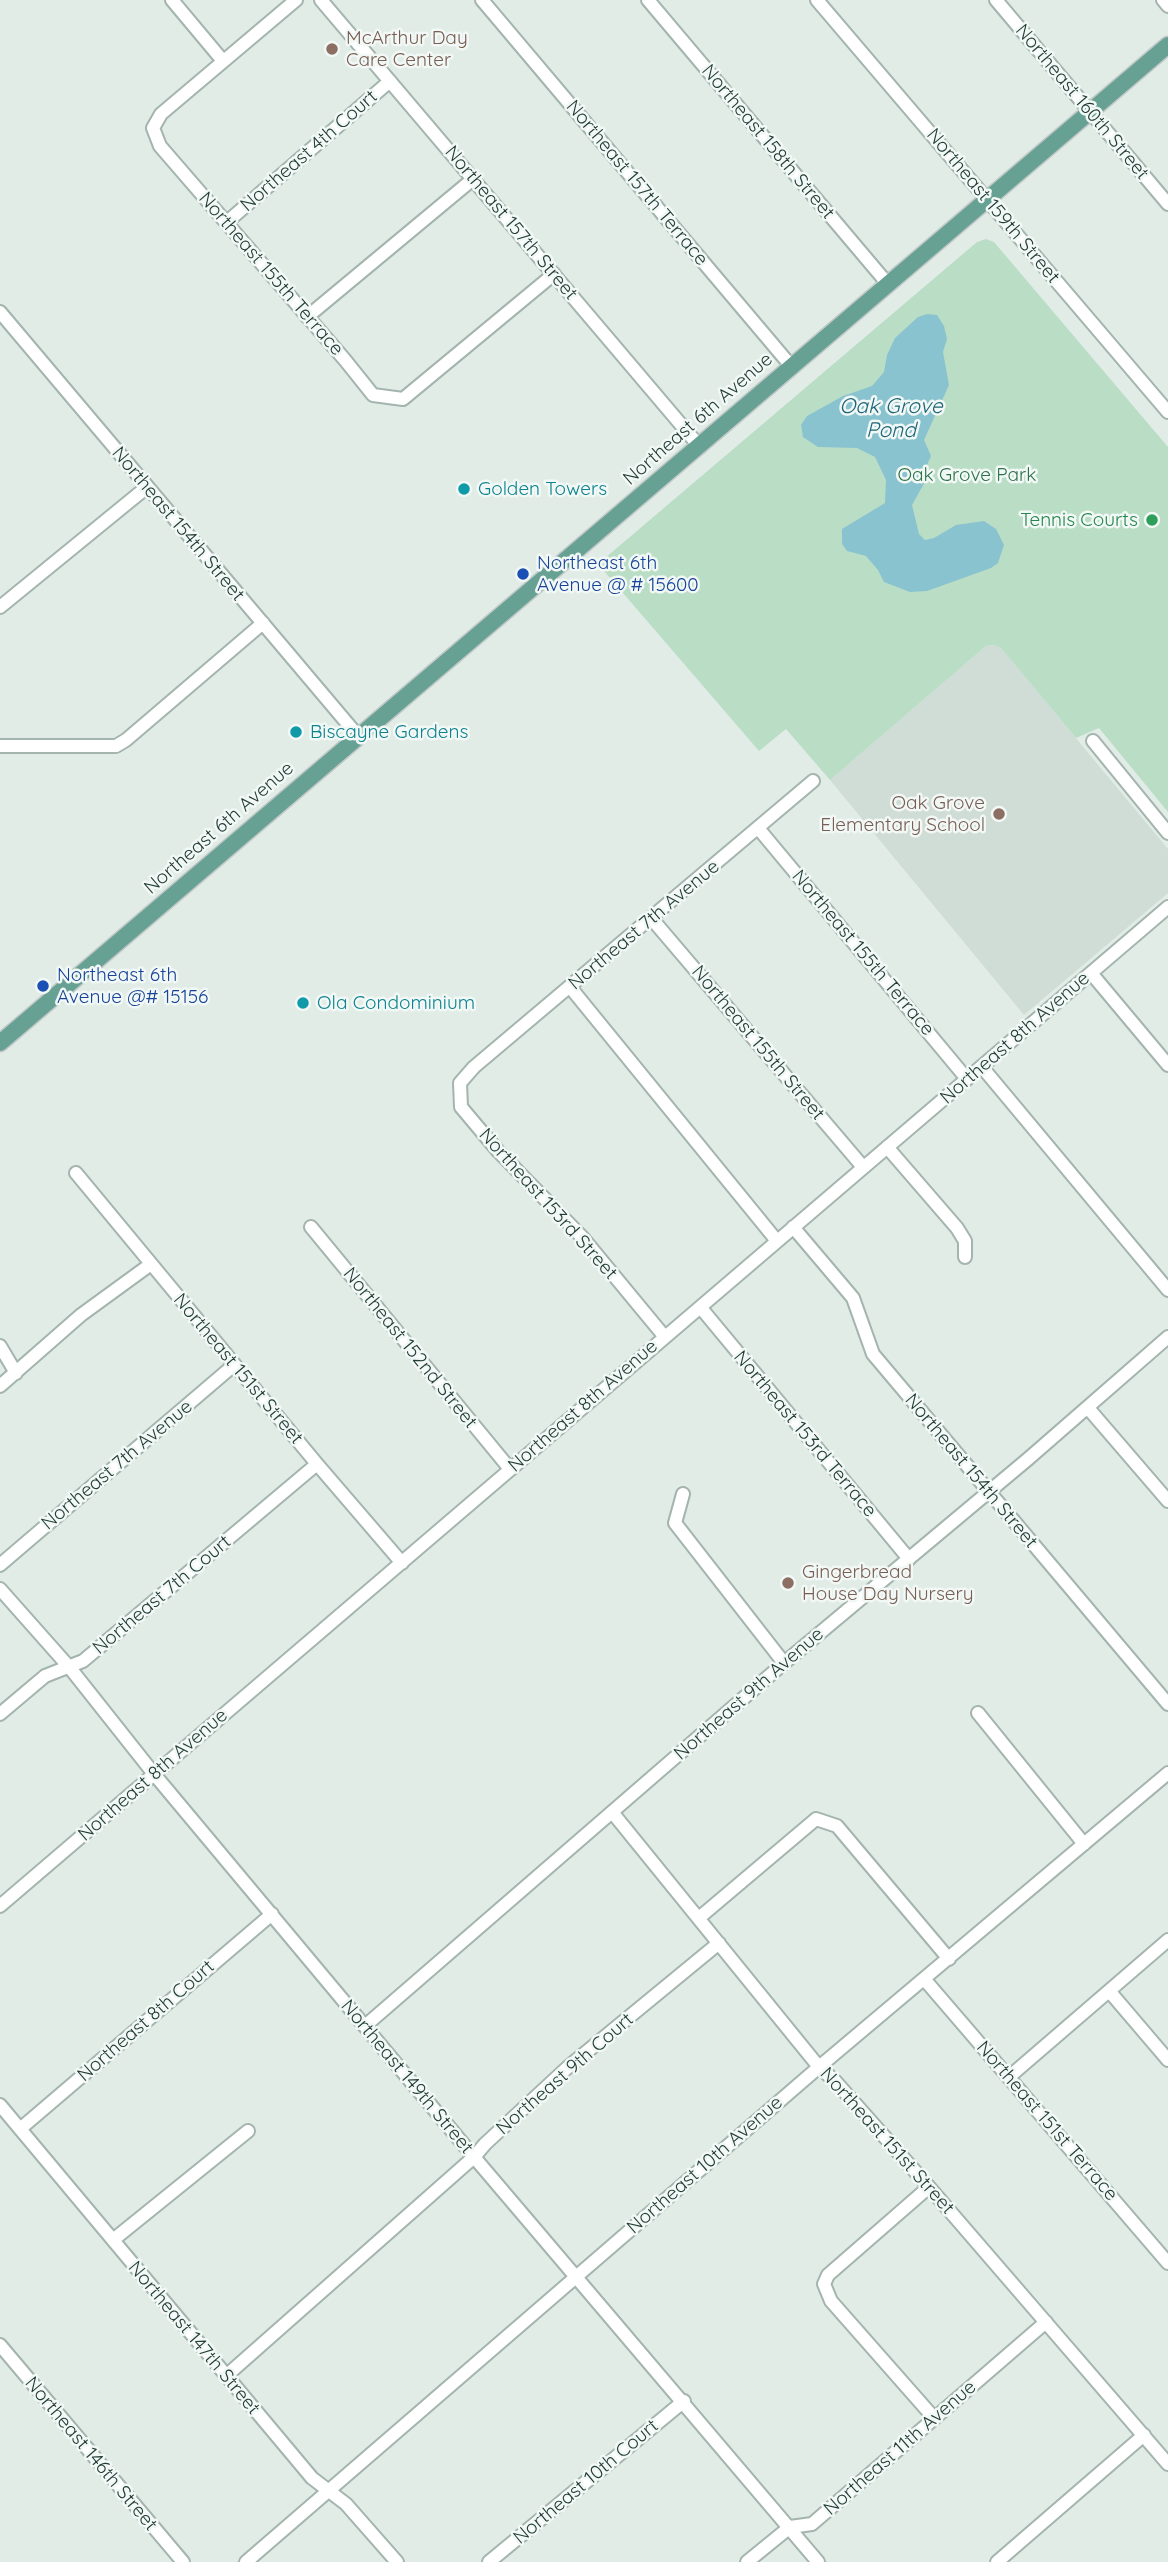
<!DOCTYPE html>
<html>
<head>
<meta charset="utf-8">
<style>
  body { margin:0 }
  canvas { display:block; background:#e1ece7 }
</style>
</head>
<body>
<canvas width="1168" height="2562"></canvas>
<script>
const ctx = document.querySelector('canvas').getContext('2d');
ctx.lineJoin = 'round';
function paint(path, color) { ctx.fillStyle = color; ctx.fill(path, 'evenodd'); }
const shape = rows => new Path2D(rows.map(r => 'M' + r).join(''));
function strokePath(path, color, width, dash) { ctx.strokeStyle = color; ctx.lineWidth = width; ctx.lineCap = dash ? 'butt' : 'round'; ctx.setLineDash(dash || []); ctx.stroke(path); }
function write(font, color, halo, rows, align = 'center') {
  ctx.font = font + ' Quicksand,sans-serif'; ctx.lineWidth = 5; ctx.setLineDash([]); ctx.textBaseline = 'middle'; ctx.strokeStyle = halo; ctx.fillStyle = color; for (const [text, x, y, turn = 0] of rows) {
    ctx.save(); ctx.translate(x, y); ctx.rotate((+turn || 0) * Math.PI / 180); ctx.textAlign = isNaN(turn) ? turn : align; if (halo) ctx.strokeText(text, 0, 0); ctx.fillText(text, 0, 0); ctx.restore();
  }
}
const built = shape([
  [994,645,1001,648,1168,849,1168,893,1024,1015,830,780,986,646]
]);
const green = shape([
  [986,239,994,242,1168,447,1168,812,1099,728,1076,738,1001,648,994,645,986,646,830,780,786,729,759,751,598,564,977,242]
]);
const water = shape([
  [927,314,937,315,944,326,947,339,943,352,949,385,924,440,931,456,927,465,926,480,912,505,919,534,925,540,934,538,956,525,984,521,996,529,1004,545,998,563,991,568,927,591,910,592,884,582,878,570,866,556,847,551,842,544,842,529,885,503,886,480,875,457,857,448,818,447,803,437,801,425,807,416,843,396,872,386,884,372,887,355,895,338,918,317]
]);
const minor = shape([
  [172,0,223,61],
  [296,0,161,114,153,128,160,146,345,360,373,395,403,399,554,274],
  [321,0,700,447],
  [482,0,791,366],
  [648,0,887,283],
  [817,0,1168,412],
  [996,0,1168,204],
  [1163,0,1168,6],
  [227,222,390,81],
  [0,312,358,736],
  [307,317,473,179],
  [0,607,147,487],
  [1093,741,1168,833],
  [0,746,116,746,126,740,263,623],
  [758,828,967,1079],
  [652,919,863,1167],
  [1091,973,1168,1065],
  [570,987,777,1241],
  [982,1067,1168,1290],
  [887,1147,957,1228,965,1241,965,1257],
  [76,1173,317,1464,402,1563],
  [311,1227,510,1469],
  [793,1227,853,1298,873,1354,1168,1704],
  [701,1308,909,1559],
  [664,1336,583,1238,498,1151,461,1107,460,1083,474,1067,813,781],
  [0,1346,16,1373],
  [0,1386,81,1315,151,1264],
  [1088,1408,1168,1501],
  [683,1494,675,1523,784,1663],
  [0,1565,234,1365],
  [0,1589,70,1668,154,1774,474,2157,818,2562],
  [978,1713,1084,1844],
  [0,1714,45,1676,83,1661,317,1464],
  [612,1812,819,2067,835,2081,929,2187,1168,2464],
  [0,1906,1168,907],
  [700,1917,816,1819,837,1826,949,1959],
  [925,1980,1168,2263],
  [1110,1992,1168,2060],
  [365,2026,784,1663,1028,1459,1168,1337],
  [1009,2077,1168,1940],
  [0,2105,312,2478,346,2504,397,2562],
  [20,2129,272,1914],
  [929,2187,828,2275,824,2284,831,2301,934,2418],
  [113,2240,248,2131],
  [0,2345,183,2562],
  [226,2376,474,2157,485,2144,567,2068,719,1943],
  [246,2562,819,2067,1168,1773],
  [489,2562,684,2401],
  [747,2562,790,2527,812,2524,1046,2322],
  [997,2562,1144,2435]
]);
const major = shape([
  [0,1043,1168,45]
]);
const markers = [
  [332,49,7,"#8d6e63"],
  [464,489,7,"#0f9aa8"],
  [1152,520,7,"#2e9e5b"],
  [523,574,7,"#1a4fb4"],
  [296,732,7,"#0f9aa8"],
  [999,814,7,"#8d6e63"],
  [43,986,7,"#1a4fb4"],
  [303,1003,7,"#0f9aa8"],
  [788,1583,7,"#8d6e63"]
];
const educationNames = [
  ["McArthur Day",346,38],
  ["Care Center",346,60],
  ["Oak Grove",985,803,"right"],
  ["Elementary School",985,825,"right"],
  ["Gingerbread",802,1572],
  ["House Day Nursery",802,1594]
];
const streetNames = [
  ["Northeast 160th Street",1082,102,50],
  ["Northeast 158th Street",768,142,50],
  ["Northeast 4th Court",309,151,-41],
  ["Northeast 157th Terrace",637,183,50],
  ["Northeast 159th Street",993,206,50],
  ["Northeast 157th Street",511,223,50],
  ["Northeast 155th Terrace",271,274,49],
  ["Northeast 6th Avenue",698,419,-41],
  ["Northeast 154th Street",178,524,50],
  ["Northeast 6th Avenue",219,828,-41],
  ["Northeast 7th Avenue",644,925,-40],
  ["Northeast 155th Terrace",863,953,50],
  ["Northeast 8th Avenue",1015,1038,-41],
  ["Northeast 155th Street",758,1043,50],
  ["Northeast 153rd Street",548,1204,48],
  ["Northeast 152nd Street",410,1348,51],
  ["Northeast 151st Street",238,1369,50],
  ["Northeast 8th Avenue",583,1406,-41],
  ["Northeast 153rd Terrace",805,1434,50],
  ["Northeast 7th Avenue",117,1465,-40],
  ["Northeast 154th Street",971,1471,50],
  ["Northeast 7th Court",162,1595,-40],
  ["Northeast 9th Avenue",749,1694,-41],
  ["Northeast 8th Avenue",153,1775,-41],
  ["Northeast 8th Court",146,2021,-41],
  ["Northeast 9th Court",565,2074,-41],
  ["Northeast 149th Street",407,2077,50],
  ["Northeast 151st Terrace",1047,2121,49],
  ["Northeast 151st Street",887,2141,48],
  ["Northeast 10th Avenue",705,2165,-41],
  ["Northeast 147th Street",194,2338,50],
  ["Northeast 11th Avenue",900,2448,-41],
  ["Northeast 146th Street",91,2454,50],
  ["Northeast 10th Court",586,2482,-40]
];
const parkNames = [
  ["Oak Grove Park",967,475]
];
const cultureNames = [
  ["Golden Towers",478,489],
  ["Biscayne Gardens",310,732],
  ["Ola Condominium",317,1003]
];
const leisureNames = [
  ["Tennis Courts",1138,520]
];
const transitNames = [
  ["Northeast 6th",537,563],
  ["Avenue @ # 15600",537,585],
  ["Northeast 6th",57,975],
  ["Avenue @# 15156",57,997]
];
const waterNames = [
  ["Oak Grove",891,407],
  ["Pond",891,431]
];
paint(built, '#d0dcd6');
paint(green, '#baddc5');
paint(water, '#8ac3d0');
strokePath(minor, '#a4b4ae', 16);
strokePath(major, '#c1c8c7', 19);
strokePath(minor, '#fff', 12);
strokePath(major, '#66a193', 16);
for (const [x, y, r, color] of markers) { const dot = new Path2D(); dot.arc(x, y, r, 0, 2 * Math.PI); ctx.fillStyle = color; ctx.fill(dot); strokePath(dot, '#f2f8f5', 2.5); }
write('19px', '#785e54', '#f2f8f5', educationNames, 'left');
write('19px', '#223c36', '#f2f8f5', streetNames);
write('19px', '#2c734a', '#f2f8f5', parkNames);
write('19px', '#0d838f', '#f2f8f5', cultureNames, 'left');
write('19px', '#27864d', '#f2f8f5', leisureNames, 'right');
write('19px', '#164399', '#f2f8f5', transitNames, 'left');
write('italic 21px', '#1d6678', '#f2f8f5', waterNames);
</script>
</body>
</html>
